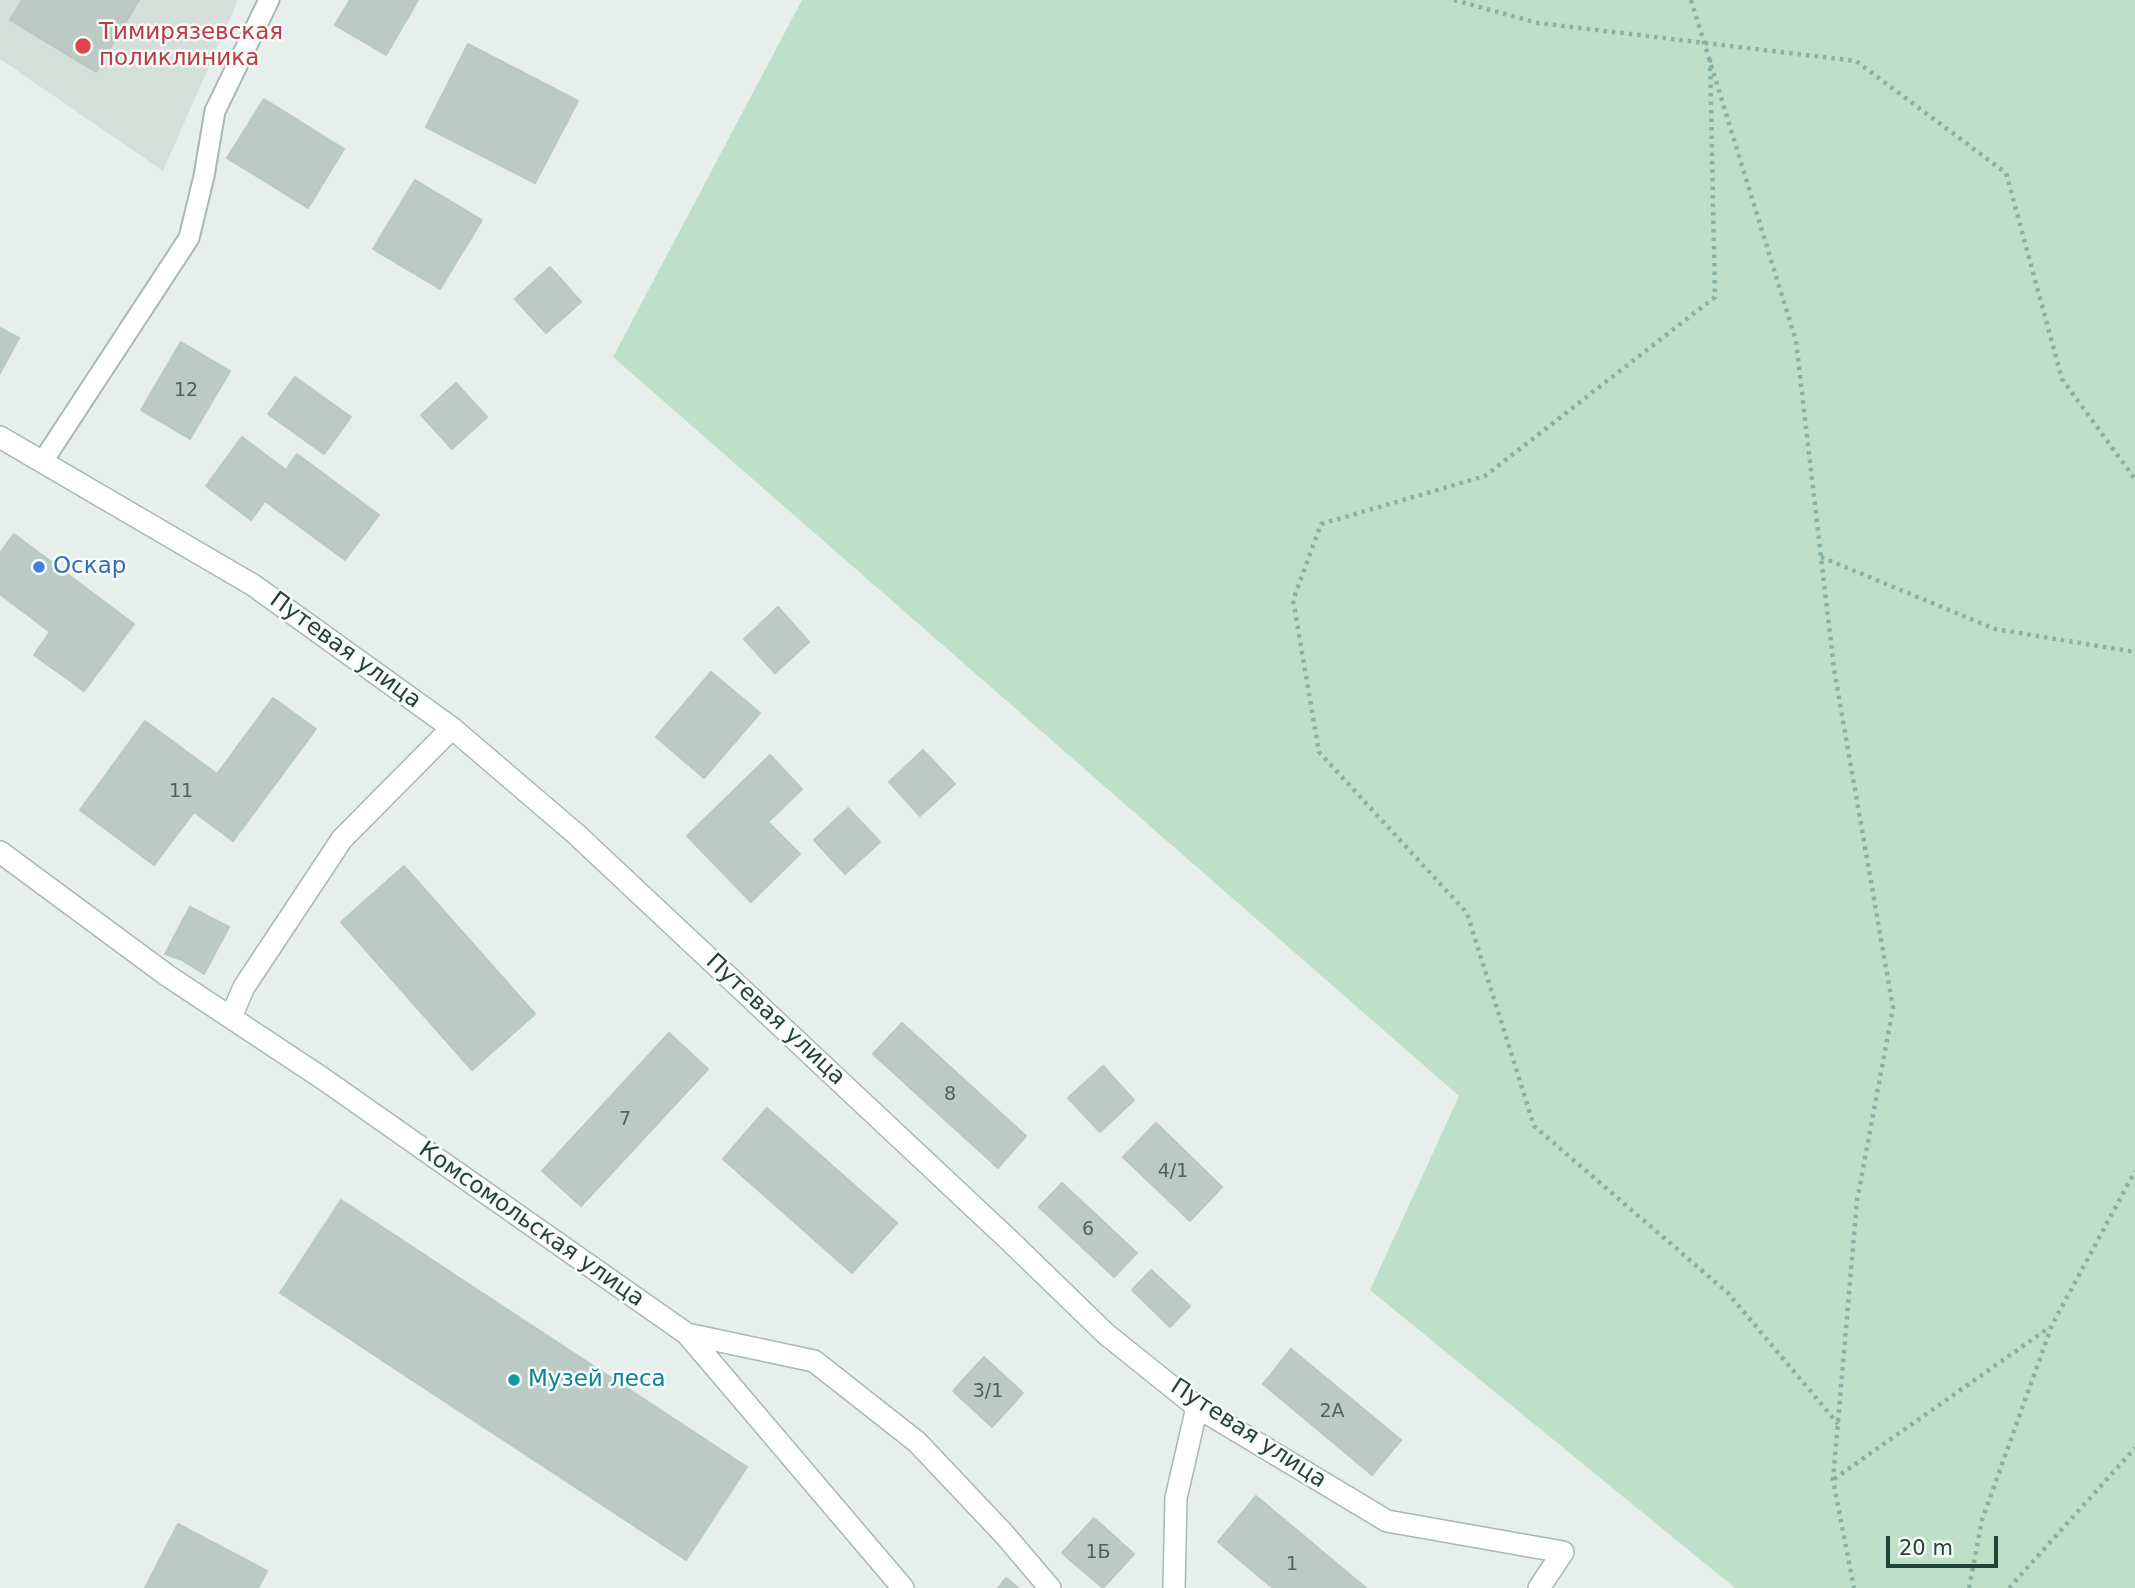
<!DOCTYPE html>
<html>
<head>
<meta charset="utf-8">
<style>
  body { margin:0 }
  #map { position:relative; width:2135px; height:1588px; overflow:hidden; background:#e6efeb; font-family:"DejaVu Sans",sans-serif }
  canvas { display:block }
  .scale { position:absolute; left:1886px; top:1536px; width:112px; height:32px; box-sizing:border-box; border:4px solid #24423a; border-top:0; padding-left:9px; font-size:21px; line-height:24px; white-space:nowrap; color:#24423a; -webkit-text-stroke:5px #f7fbf9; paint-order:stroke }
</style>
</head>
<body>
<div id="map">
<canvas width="2135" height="1588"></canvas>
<div class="scale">20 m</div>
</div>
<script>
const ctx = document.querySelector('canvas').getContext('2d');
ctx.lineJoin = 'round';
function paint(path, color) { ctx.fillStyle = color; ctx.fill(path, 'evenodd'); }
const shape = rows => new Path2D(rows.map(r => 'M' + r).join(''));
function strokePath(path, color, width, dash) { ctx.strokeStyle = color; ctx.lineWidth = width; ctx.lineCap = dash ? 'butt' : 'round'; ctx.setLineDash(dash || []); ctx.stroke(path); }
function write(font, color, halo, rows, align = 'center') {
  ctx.font = font + ' "DejaVu Sans",sans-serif'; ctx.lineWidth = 5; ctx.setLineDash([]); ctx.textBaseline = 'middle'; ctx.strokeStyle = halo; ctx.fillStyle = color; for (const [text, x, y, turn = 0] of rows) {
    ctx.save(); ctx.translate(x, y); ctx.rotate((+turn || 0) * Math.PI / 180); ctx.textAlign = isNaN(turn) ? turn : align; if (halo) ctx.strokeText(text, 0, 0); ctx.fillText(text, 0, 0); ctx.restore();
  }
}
const built = shape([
  [0,0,238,0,163,171,0,59]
]);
const green = shape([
  [802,0,2135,0,2135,1588,1735,1588,1370,1290,1459,1096,613,357]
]);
const building = shape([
  [22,0,139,0,96,72,10,20,22,0],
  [350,0,418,0,386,55,335,25,350,0],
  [468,44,578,101,535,183,426,127,468,44],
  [264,99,344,149,308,208,227,158,264,99],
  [415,180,482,220,440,289,373,249,415,180],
  [550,267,581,302,546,333,515,299,550,267],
  [0,328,19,338,0,373,0,328],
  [181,342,230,371,190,439,141,410,181,342],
  [295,377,351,417,324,454,268,414,295,377],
  [456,383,487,417,452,449,421,415,456,383],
  [242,437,286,470,297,454,379,515,345,560,265,501,251,520,206,486,242,437],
  [14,534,134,624,84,691,34,655,50,632,0,594,0,553,14,534],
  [778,607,809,642,775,673,744,639,778,607],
  [711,672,760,713,704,778,656,737,711,672],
  [273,698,316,729,233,841,194,812,154,865,80,810,145,721,217,774,273,698],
  [923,750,955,784,920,816,889,782,923,750],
  [770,755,802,789,768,822,800,854,751,902,687,836,770,755],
  [848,808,880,842,845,874,814,840,848,808],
  [404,866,535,1014,472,1070,341,922,404,866],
  [190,907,229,927,204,974,182,960,165,954,190,907],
  [902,1023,1026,1136,998,1168,873,1054,902,1023],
  [669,1033,708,1069,581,1206,542,1171,669,1033],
  [1103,1066,1134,1100,1100,1132,1068,1098,1103,1066],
  [767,1108,897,1223,852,1273,723,1159,767,1108],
  [1156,1123,1222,1187,1190,1221,1123,1157,1156,1123],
  [1062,1183,1137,1253,1114,1277,1039,1207,1062,1183],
  [341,1200,747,1467,686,1560,280,1293,341,1200],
  [1151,1270,1190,1306,1170,1327,1132,1290,1151,1270],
  [1291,1349,1401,1440,1372,1475,1263,1384,1291,1349],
  [984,1357,1023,1393,992,1427,953,1391,984,1357],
  [1256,1496,1366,1588,1273,1588,1218,1542,1256,1496],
  [1094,1518,1134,1554,1103,1588,1062,1553,1094,1518],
  [178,1524,267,1571,258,1588,145,1588,178,1524],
  [1006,1578,1018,1588,998,1588,1006,1578]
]);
const path = shape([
  [1454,0,1538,23,1856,61,2006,173,2062,379,2135,479],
  [1691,0,1796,341,1834,669,1893,1008,1857,1201,1833,1480,1854,1588],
  [1710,59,1715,297,1485,476,1321,524,1293,600,1319,752,1467,913,1534,1126,1728,1293,1838,1424],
  [1821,557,1995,629,2135,652],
  [1834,1479,2050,1327],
  [1969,1588,1982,1520,2052,1325,2135,1171],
  [2009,1588,2135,1448]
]);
const service = shape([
  [43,461,189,238,204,176,215,111,269,0]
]);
const minor = shape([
  [0,437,253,585,452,728,576,834,1010,1241,1106,1334,1197,1407,1387,1521,1563,1552,1539,1588],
  [0,852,168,976,322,1078,687,1334,814,1361,917,1442,1004,1534,1050,1588],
  [231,1017,244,987,342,839,452,728],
  [687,1334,903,1588],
  [1174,1588,1176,1498,1197,1407]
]);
const markers = [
  [83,46,9,"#e0444e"],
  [39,567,7,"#3f7fe0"],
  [514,1380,7,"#0f9aa8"]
];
const numberNames = [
  ["12",186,391],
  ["11",181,792],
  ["8",950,1095],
  ["7",625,1120],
  ["4/1",1173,1172],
  ["6",1088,1230],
  ["3/1",988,1392],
  ["2А",1332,1412],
  ["1Б",1098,1553],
  ["1",1292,1565]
];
const healthNames = [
  ["Тимирязевская",99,33],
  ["поликлиника",99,59]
];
const shopNames = [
  ["Оскар",53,567]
];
const streetNames = [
  ["Путевая улица",345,651,36],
  ["Путевая улица",775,1020,43],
  ["Комсомольская улица",531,1225,35],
  ["Путевая улица",1248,1434,33]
];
const cultureNames = [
  ["Музей леса",528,1380]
];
paint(built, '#d4dfda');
paint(green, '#bfe0c8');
paint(building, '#bbcac4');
strokePath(building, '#b8c9c2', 2);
strokePath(service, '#a8b8b2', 23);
strokePath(minor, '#a8b8b2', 24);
strokePath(path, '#86b3a5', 4.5, [3.5, 5]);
strokePath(service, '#fff', 19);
strokePath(minor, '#fff', 21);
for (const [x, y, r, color] of markers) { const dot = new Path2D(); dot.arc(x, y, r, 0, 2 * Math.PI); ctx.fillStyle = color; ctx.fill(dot); strokePath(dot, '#f7fbf9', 2.5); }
write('19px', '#4a645c', null, numberNames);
write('23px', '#be3a42', '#f7fbf9', healthNames, 'left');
write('23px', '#366cbe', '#f7fbf9', shopNames, 'left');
write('23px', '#24423a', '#f7fbf9', streetNames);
write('23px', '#0d838f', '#f7fbf9', cultureNames, 'left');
</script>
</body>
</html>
